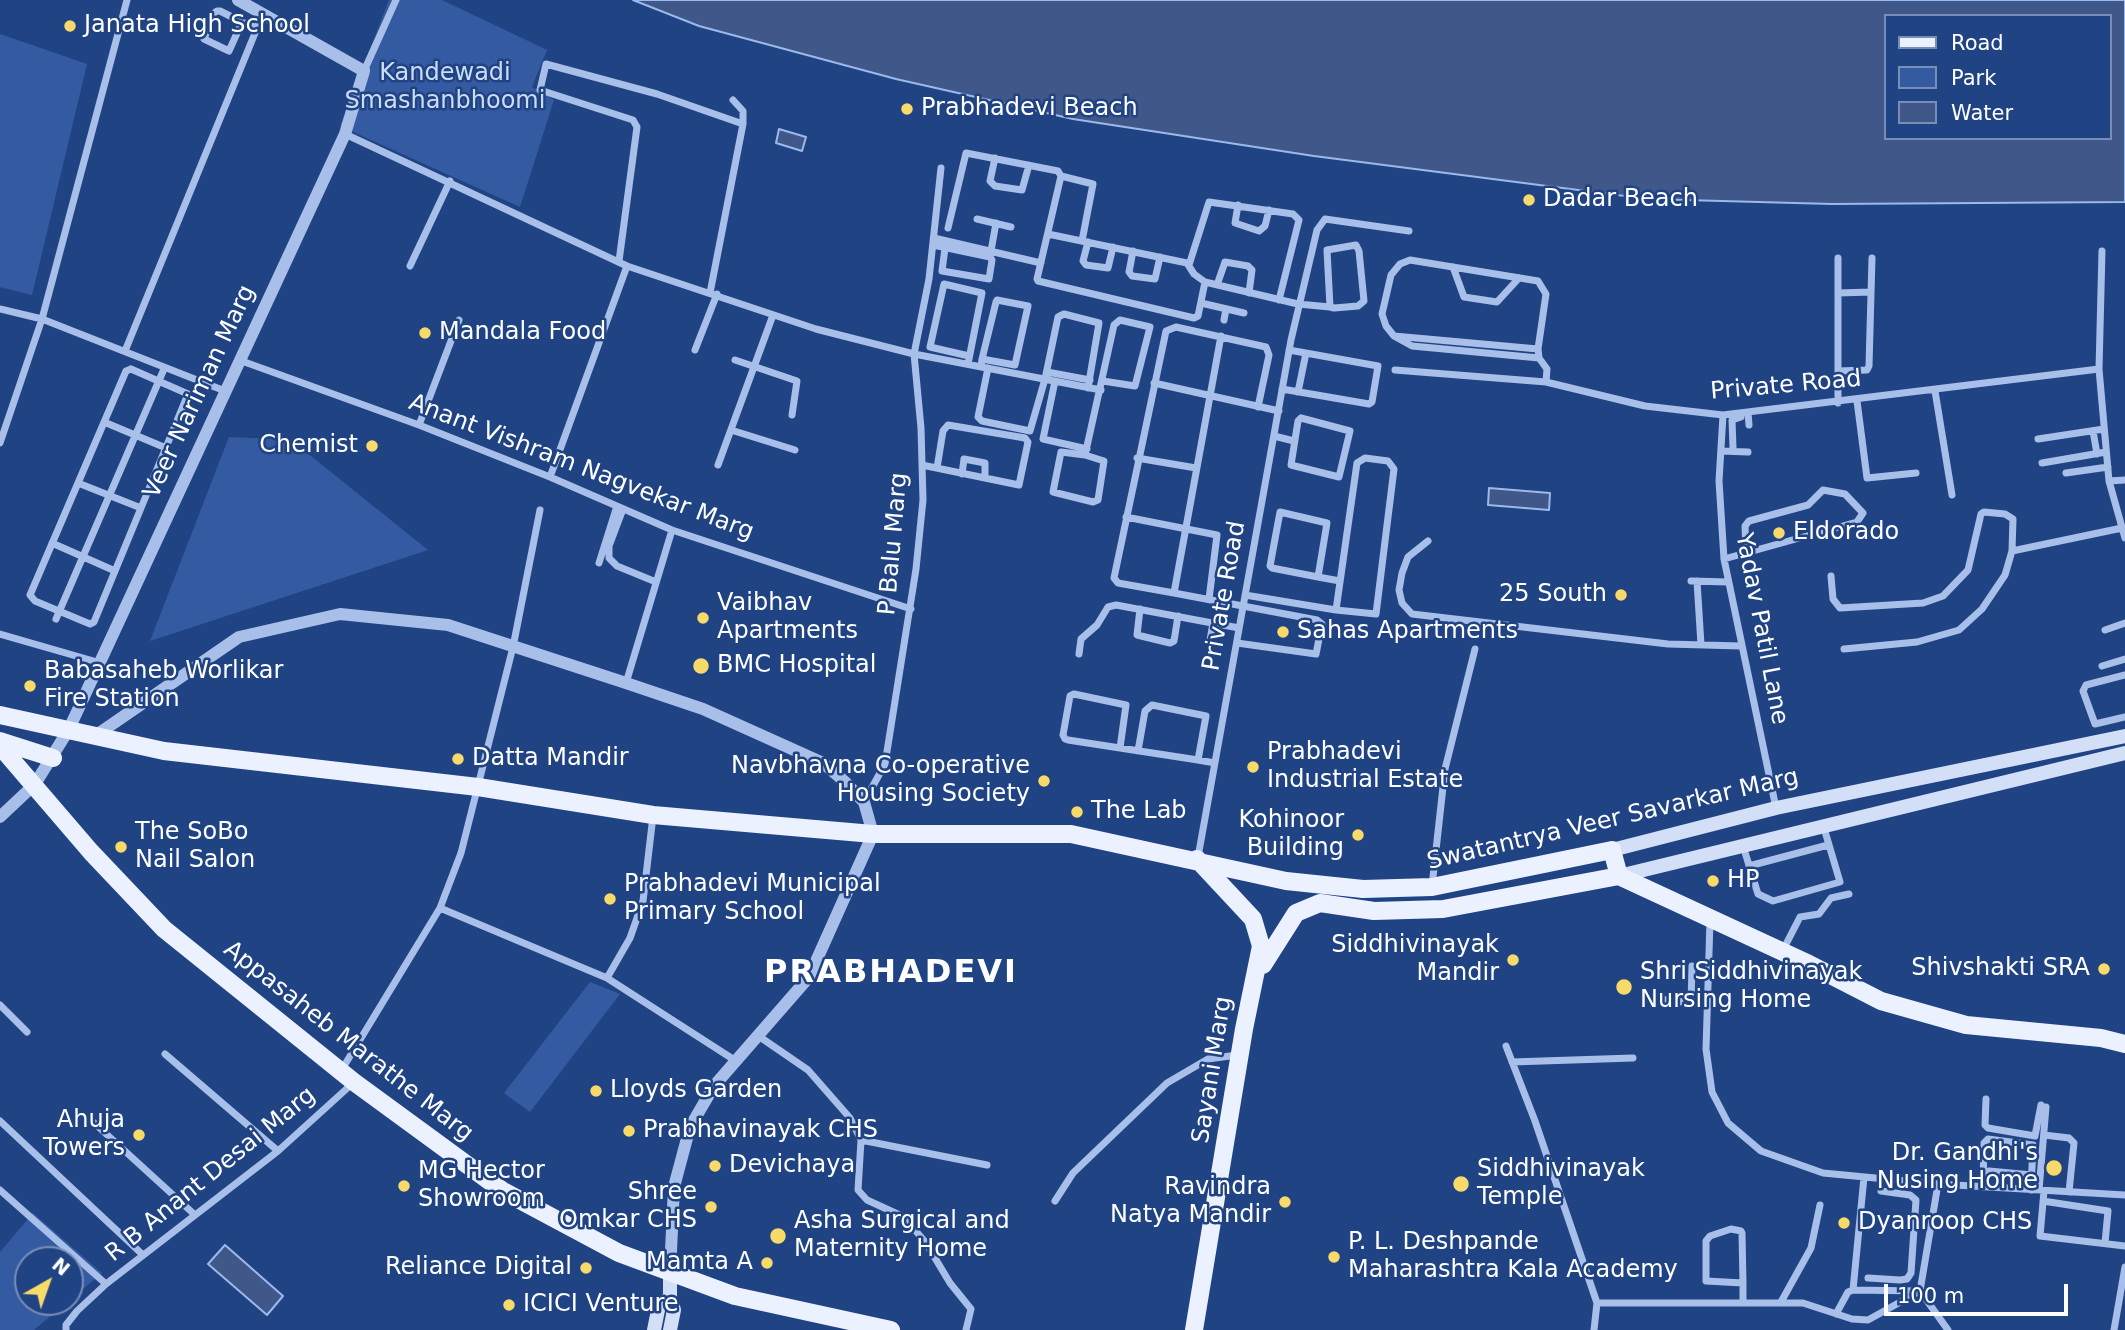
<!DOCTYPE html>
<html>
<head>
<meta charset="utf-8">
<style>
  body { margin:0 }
  #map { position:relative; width:2125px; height:1330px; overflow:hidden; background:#204384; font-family:"DejaVu Sans",sans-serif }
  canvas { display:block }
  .legend { position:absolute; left:1884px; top:14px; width:228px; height:126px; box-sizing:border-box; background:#204384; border:2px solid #798eb5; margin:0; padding:9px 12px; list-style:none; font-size:21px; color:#fff }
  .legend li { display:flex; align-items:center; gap:14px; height:35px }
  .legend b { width:35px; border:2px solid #798eb5 }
  .north { position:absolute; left:14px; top:1246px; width:70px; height:70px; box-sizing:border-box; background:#204384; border:2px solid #798eb5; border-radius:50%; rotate:40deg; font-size:19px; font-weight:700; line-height:28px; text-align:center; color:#fff }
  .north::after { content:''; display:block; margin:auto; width:24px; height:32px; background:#f7da69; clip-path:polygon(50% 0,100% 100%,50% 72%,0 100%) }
  .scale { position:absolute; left:1884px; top:1284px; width:184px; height:32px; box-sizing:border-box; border:4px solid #fff; border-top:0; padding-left:9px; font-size:21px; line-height:24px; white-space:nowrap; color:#fff; -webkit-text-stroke:5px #204384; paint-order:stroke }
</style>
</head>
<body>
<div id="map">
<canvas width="2125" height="1330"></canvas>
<ul class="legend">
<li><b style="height:9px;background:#ebf1fe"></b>Road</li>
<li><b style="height:19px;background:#345ba2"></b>Park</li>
<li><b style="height:19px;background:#3f5889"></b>Water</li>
</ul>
<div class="north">N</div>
<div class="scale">100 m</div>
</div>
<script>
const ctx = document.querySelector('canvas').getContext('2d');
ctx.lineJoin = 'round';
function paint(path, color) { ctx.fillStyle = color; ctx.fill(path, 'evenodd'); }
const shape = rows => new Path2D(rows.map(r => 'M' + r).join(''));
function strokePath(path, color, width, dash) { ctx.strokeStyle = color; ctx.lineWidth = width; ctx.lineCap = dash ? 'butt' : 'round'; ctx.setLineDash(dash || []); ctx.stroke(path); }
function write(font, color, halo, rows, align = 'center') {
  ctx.font = font + ' "DejaVu Sans",sans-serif'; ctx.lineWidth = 5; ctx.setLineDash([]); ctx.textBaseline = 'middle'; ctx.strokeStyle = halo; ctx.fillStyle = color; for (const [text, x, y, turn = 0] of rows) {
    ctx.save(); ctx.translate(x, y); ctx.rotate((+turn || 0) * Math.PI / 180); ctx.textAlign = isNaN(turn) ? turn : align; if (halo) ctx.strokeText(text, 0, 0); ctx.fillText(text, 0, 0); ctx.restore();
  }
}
const green = shape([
  [389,0,442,0,547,50,532,87,554,100,520,207,340,126],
  [0,34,87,64,32,295,0,287],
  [229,437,291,440,428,550,150,641],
  [590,982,620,994,530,1112,504,1093],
  [33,1213,102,1273,70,1300,70,1260,28,1260,28,1302,67,1302,34,1330,0,1330,0,1252]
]);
const water = shape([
  [633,0,2125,0,2125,202,1832,204,1648,199,1314,156,1073,119,896,79,699,26,633,0],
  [1885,16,2109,16,2109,138,1885,138,1885,16],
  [779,129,806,137,802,151,776,143,779,129],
  [1489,488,1550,493,1549,510,1488,505,1489,488],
  [225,1245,283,1296,267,1315,208,1264,225,1245]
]);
const minor = shape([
  [242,22,229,51,204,39,213,14,217,11,220,11,242,22,257,28],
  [364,71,396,0],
  [345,134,627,266,816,329,914,354,1101,390],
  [995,158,990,181,995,186,1022,190,1029,165],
  [1238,205,1235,223,1259,231,1265,226,1269,210],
  [977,219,1011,227],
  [948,228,966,153,1058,171,1061,176],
  [1048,234,1187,263,1194,274,1205,282,1198,316,1194,318,1038,281,1037,279,1061,176,1093,184,1082,241],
  [934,238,1041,263],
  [1088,242,1083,261,1086,265,1108,268,1113,247],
  [933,245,990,257,992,260,989,279,942,271,945,248],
  [991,251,996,223],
  [1133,251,1129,272,1132,276,1155,279,1160,257],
  [2102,251,2099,369,2109,481,2125,538],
  [619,261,637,127,633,120,540,90,546,64,657,94,743,124],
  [1189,265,1209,202,1293,214,1299,220,1279,300],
  [410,266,450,181],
  [1453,267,1464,297,1497,302,1519,278],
  [1205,282,1298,304,1330,307,1334,308,1358,306,1364,301,1359,251,1356,245,1327,250,1330,307],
  [1217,285,1225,262,1248,266,1252,270,1249,293],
  [710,293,743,124,743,111,733,100],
  [1838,293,1871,292],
  [1201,303,1244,313],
  [0,309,42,319,225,391],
  [1224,320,1226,309],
  [1221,336,1174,593,1317,620,1322,624,1316,654,1237,643],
  [1394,336,1412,346,1539,358],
  [1538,349,1394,336,1386,326,1382,314,1391,275,1400,264,1410,260,1538,281,1546,294,1538,349,1539,358,1547,369,1546,382],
  [695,350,717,294],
  [125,351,262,16],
  [239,360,419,425,550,477,672,530,911,609],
  [735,360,797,381,792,415],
  [968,364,982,293,944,284,930,347,969,356],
  [981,367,982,359,996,302,997,300,1028,306,1015,365,982,359],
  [988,368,978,417,982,421,1030,431,1045,379,1058,317,1064,314,1099,323,1088,388],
  [131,369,188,394,94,622,90,624,35,601,30,595,126,371,131,369],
  [1395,370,1546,382,1645,406,1723,415,2099,369],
  [1838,371,1867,370,1869,366,1872,258],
  [1047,372,1090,380],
  [1055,381,1043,439,1087,449],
  [1154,383,1279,411],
  [1282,389,1369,404,1372,402,1378,366,1289,350],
  [1935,391,1952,495],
  [1298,392,1306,353],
  [1857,401,1867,478,1916,473],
  [1838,403,1838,258],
  [1748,412,1749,425],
  [1723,415,1719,481,1724,559,1776,808],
  [1301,418,1350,431,1339,477,1291,465,1298,421,1301,418],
  [104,422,166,448],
  [419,425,459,320],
  [731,430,795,450],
  [2093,431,2097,454],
  [1274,436,1294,441],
  [2038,439,2104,429],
  [0,443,42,319,127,0],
  [1733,448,1732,420,1741,417],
  [1721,451,1748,452],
  [1085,455,1061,452,1053,492,1093,502,1098,500,1104,461,1085,455,1114,325,1120,320,1150,327,1135,386,1103,381],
  [1137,458,1196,468],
  [2042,463,2106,452],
  [718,465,773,315],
  [922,465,1019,485,1028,442,1025,438,948,425,943,431,937,468],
  [2066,473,2108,467],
  [962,474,964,459,985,463,985,478],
  [550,477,627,266],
  [2109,481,2125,480],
  [78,483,141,508],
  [623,509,609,546,609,558,617,566,656,582],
  [1126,517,1217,535,1209,599],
  [1428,541,1408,557,1402,573,1399,590,1402,603,1412,614,1668,644,1740,646],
  [52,543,115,571],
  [1724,559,1857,522,1863,513,1845,494,1823,490,1808,505,1749,521,1745,526,1746,552],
  [599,563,617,506],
  [1831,576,1833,599,1840,608,1923,603,1943,596,1968,570,1981,514,1984,512,2005,514,2013,519,2012,551],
  [1318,577,1327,523,1280,512,1270,566,1272,568,1318,577,1340,581],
  [1691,581,1728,582],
  [1697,581,1701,645],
  [1174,593,1118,583,1114,578,1166,331,1176,327,1266,347,1269,355,1258,407],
  [1245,595,1336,610,1376,614,1394,469,1388,461,1365,458,1357,463,1336,610],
  [1140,609,1137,635,1170,643,1174,641,1178,616],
  [56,619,164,369],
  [2105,630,2125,623],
  [0,634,97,662],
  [1210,640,1213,623],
  [1844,649,1917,642,1959,630,1982,609,2005,575,2012,551,2122,528],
  [1079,654,1081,639,1097,625,1108,607,1116,605,1239,628],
  [2102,666,2125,659],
  [2125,675,2086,685,2083,691,2095,724,2125,717],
  [626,683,672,530],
  [1120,748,1126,705,1074,694,1070,696,1063,735,1065,739,1068,740,1198,760,1215,763],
  [1138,751,1145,711,1152,705,1206,716,1198,760],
  [864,802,885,764,916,569,923,500,921,428,914,354,929,279,941,168],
  [1743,846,1758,894,1773,901,1840,882,1824,828],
  [1198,857,1291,340,1317,230,1325,219,1409,231],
  [1749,866,1828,845],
  [1432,886,1445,769,1475,649],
  [440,908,607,978,736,1061],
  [1710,921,1706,1049,1712,1092,1728,1123,1761,1151,1823,1173,1938,1184,2125,1195],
  [1782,952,1800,917,1819,914,1831,898,1849,894],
  [607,978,630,938,643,901,653,816],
  [1651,998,1707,1005],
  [1691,1003,1692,966],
  [0,1005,27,1032],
  [757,1035,808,1070,850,1118,861,1140,858,1190,867,1200,904,1217,926,1243,950,1283,971,1309,966,1330],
  [1506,1046,1535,1121,1597,1303,1594,1330],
  [165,1054,278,1151],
  [1512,1062,1633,1058],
  [341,1071,440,908,461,853,513,647,540,510],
  [1986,1099,1985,1125,1988,1128,2035,1136,2041,1105],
  [0,1121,143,1255],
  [92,1121,195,1215],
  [2044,1135,2069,1138,2074,1143,2069,1192],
  [861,1140,987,1165],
  [1989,1171,2032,1175],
  [1983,1187,1984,1143,1988,1139,2033,1145,2031,1190],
  [0,1190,106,1284],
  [2039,1190,2046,1107],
  [2044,1191,2040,1236,2125,1246],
  [1055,1201,1073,1173,1167,1083,1208,1059,1237,1055],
  [2043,1201,2108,1211,2105,1243],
  [1868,1278,1900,1280,1907,1279,1911,1273,1916,1200,1910,1195,1881,1191],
  [1743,1283,1706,1281,1706,1241,1710,1236,1731,1229,1741,1231,1742,1233,1743,1283,1743,1303],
  [1853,1290,1864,1177],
  [1781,1302,1811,1248,1820,1205],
  [1597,1303,1803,1303,1852,1319,1868,1320,1920,1291,1948,1330],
  [1836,1314,1848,1292,1853,1290,1920,1291,1938,1184],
  [66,1330,66,1325,77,1311,106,1284,278,1151,353,1083],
  [2114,1330,2125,1267]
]);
const tertiary = shape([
  [95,736,239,637,340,614,448,625,626,683,703,709,823,763,844,781,864,802,873,834,809,977,714,1086,690,1127,674,1187,670,1272],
  [0,817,35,784,69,729,345,134,364,71,238,0]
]);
const secondary = shape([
  [1612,850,1776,808,2125,736],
  [1619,876,2125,753],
  [654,1330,659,1305,670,1298],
  [670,1330,674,1310,670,1298,670,1272]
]);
const primary = shape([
  [0,715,164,751,478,787,653,815,873,834,1071,834,1286,881,1363,889,1432,887,1612,850,1619,876,1809,964,1881,1001,1966,1025,2101,1038,2125,1044],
  [0,741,53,758],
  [0,746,91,852,164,929,354,1082,503,1191,619,1253,735,1296,891,1330],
  [1263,965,1296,913,1320,903,1374,911,1443,909,1619,876],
  [1194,1330,1244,1029,1261,946,1253,919,1197,859]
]);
const markers = [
  [70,26,7,"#f7da69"],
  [907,109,7,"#f7da69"],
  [1529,200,7,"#f7da69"],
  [425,333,7,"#f7da69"],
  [372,446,7,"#f7da69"],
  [1779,533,7,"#f7da69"],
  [1621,595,7,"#f7da69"],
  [703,618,7,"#f7da69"],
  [1283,632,7,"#f7da69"],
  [701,666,9,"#f7da69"],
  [30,686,7,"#f7da69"],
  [458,759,7,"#f7da69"],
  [1253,767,7,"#f7da69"],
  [1044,781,7,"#f7da69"],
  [1077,812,7,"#f7da69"],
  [1358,835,7,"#f7da69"],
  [121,847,7,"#f7da69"],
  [1713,881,7,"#f7da69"],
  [610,899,7,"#f7da69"],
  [1513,960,7,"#f7da69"],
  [2104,969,7,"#f7da69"],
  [1624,987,9,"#f7da69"],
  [596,1091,7,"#f7da69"],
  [629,1131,7,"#f7da69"],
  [139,1135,7,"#f7da69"],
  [715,1166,7,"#f7da69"],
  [2054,1168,9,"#f7da69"],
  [1461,1184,9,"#f7da69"],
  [404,1186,7,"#f7da69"],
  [1285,1202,7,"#f7da69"],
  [711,1207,7,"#f7da69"],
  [1844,1223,7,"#f7da69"],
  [778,1236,9,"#f7da69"],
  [1334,1257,7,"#f7da69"],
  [767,1263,7,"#f7da69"],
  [586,1268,7,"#f7da69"],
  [509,1305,7,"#f7da69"]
];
const poiNames = [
  ["Janata High School",84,26],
  ["Prabhadevi Beach",921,109],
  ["Dadar Beach",1543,200],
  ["Mandala Food",439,333],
  ["Chemist",358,446,"right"],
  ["Eldorado",1793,533],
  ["25 South",1607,595,"right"],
  ["Vaibhav",717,604],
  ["Apartments",717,632],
  ["Sahas Apartments",1297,632],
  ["BMC Hospital",717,666],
  ["Babasaheb Worlikar",44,672],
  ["Fire Station",44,700],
  ["Prabhadevi",1267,753],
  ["Industrial Estate",1267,781],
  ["Datta Mandir",472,759],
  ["Navbhavna Co-operative",1030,767,"right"],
  ["Housing Society",1030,795,"right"],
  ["The Lab",1091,812],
  ["Kohinoor",1344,821,"right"],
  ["Building",1344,849,"right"],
  ["The SoBo",135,833],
  ["Nail Salon",135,861],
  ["HP",1727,881],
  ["Prabhadevi Municipal",624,885],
  ["Primary School",624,913],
  ["Siddhivinayak",1499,946,"right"],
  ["Mandir",1499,974,"right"],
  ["Shivshakti SRA",2090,969,"right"],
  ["Shri Siddhivinayak",1640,973],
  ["Nursing Home",1640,1001],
  ["Lloyds Garden",610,1091],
  ["Ahuja",125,1121,"right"],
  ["Towers",125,1149,"right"],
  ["Prabhavinayak CHS",643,1131],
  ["Dr. Gandhi's",2038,1154,"right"],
  ["Nusing Home",2038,1182,"right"],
  ["Devichaya",729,1166],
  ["Siddhivinayak",1477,1170],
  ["Temple",1477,1198],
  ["MG Hector",418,1172],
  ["Showroom",418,1200],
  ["Ravindra",1271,1188,"right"],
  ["Natya Mandir",1271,1216,"right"],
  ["Shree",697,1193,"right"],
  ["Omkar CHS",697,1221,"right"],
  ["Asha Surgical and",794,1222],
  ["Maternity Home",794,1250],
  ["Dyanroop CHS",1858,1223],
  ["P. L. Deshpande",1348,1243],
  ["Maharashtra Kala Academy",1348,1271],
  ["Mamta A",753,1263,"right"],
  ["Reliance Digital",572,1268,"right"],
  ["ICICI Venture",523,1305]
];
const parkNames = [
  ["Kandewadi",445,74],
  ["Smashanbhoomi",445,102]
];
const streetNames = [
  ["Private Road",1786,386,-5],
  ["Veer Nariman Marg",200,392,-65],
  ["Anant Vishram Nagvekar Marg",581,468,21],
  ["P Balu Marg",894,544,-85],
  ["Private Road",1225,596,-80],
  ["Yadav Patil Lane",1761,629,79],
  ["Swatantrya Veer Savarkar Marg",1613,820,-13],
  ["Appasaheb Marathe Marg",348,1042,38],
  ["Sayani Marg",1213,1070,-81],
  ["R B Anant Desai Marg",211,1175,-39]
];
const districtNames = [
  ["PRABHADEVI",891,974]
];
paint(green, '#345ba2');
paint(water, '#3f5889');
strokePath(water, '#9cb9eb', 2);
strokePath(minor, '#a8c0e9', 7);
strokePath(tertiary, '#a8c0e9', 12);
strokePath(secondary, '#d3dff7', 14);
strokePath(primary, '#ebf1fe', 18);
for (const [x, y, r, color] of markers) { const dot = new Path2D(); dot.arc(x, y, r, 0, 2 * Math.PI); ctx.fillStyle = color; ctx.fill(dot); strokePath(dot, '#204384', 2.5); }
write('24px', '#fff', '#204384', poiNames, 'left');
write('24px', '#ccdcf7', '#204384', parkNames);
write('24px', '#fff', '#204384', streetNames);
ctx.letterSpacing = '2px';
write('bold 32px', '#fff', '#204384', districtNames);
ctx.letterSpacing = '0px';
</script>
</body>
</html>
